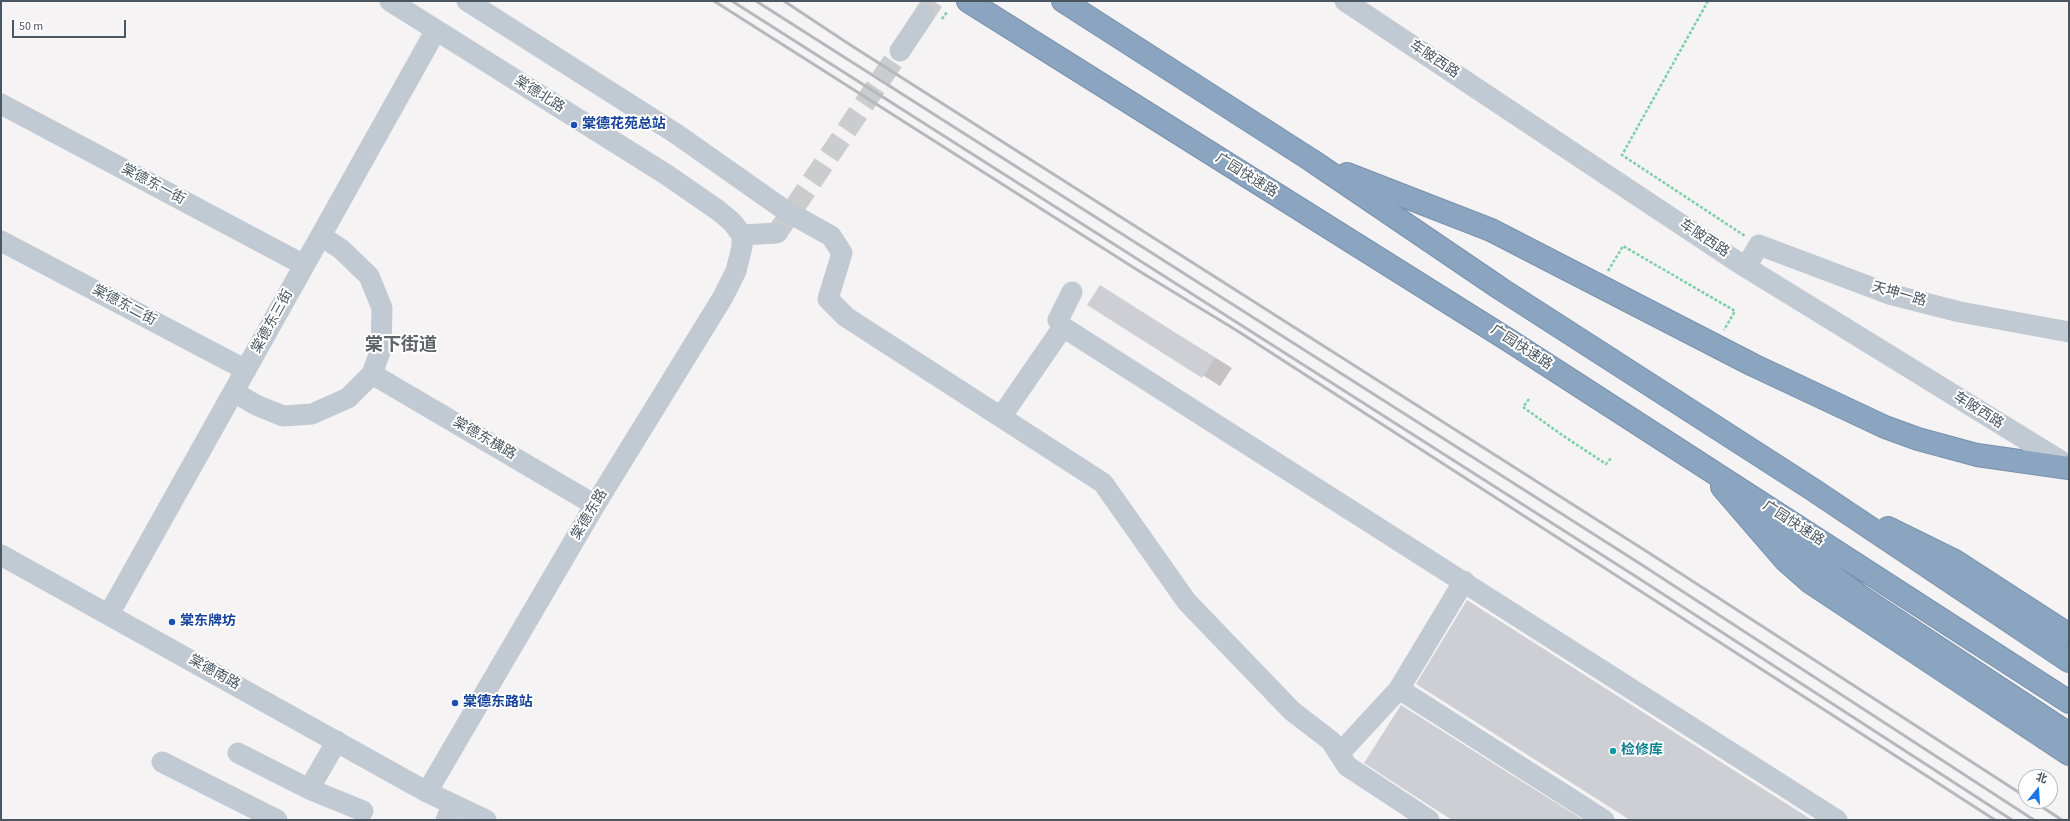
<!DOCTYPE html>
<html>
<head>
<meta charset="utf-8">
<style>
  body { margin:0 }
  #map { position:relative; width:2070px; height:821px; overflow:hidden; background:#f5f3f3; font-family:"Source Sans 3","Noto Sans SC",sans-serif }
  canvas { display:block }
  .frame { position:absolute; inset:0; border:2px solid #4a5661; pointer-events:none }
  .north { position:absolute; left:2018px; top:769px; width:40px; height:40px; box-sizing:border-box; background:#fff; border:1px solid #b7bbc0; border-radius:50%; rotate:18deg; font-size:11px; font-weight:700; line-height:16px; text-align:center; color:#4a5661 }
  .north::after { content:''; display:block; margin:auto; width:14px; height:18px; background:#1a73e8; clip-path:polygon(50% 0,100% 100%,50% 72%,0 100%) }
  .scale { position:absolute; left:12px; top:20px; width:114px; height:18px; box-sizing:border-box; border:2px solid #4a5661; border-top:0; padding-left:5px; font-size:12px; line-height:14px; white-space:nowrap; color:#4a5661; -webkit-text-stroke:3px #fff; paint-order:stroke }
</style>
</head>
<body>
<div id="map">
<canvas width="2070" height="821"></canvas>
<div class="frame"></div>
<div class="north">北</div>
<div class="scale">50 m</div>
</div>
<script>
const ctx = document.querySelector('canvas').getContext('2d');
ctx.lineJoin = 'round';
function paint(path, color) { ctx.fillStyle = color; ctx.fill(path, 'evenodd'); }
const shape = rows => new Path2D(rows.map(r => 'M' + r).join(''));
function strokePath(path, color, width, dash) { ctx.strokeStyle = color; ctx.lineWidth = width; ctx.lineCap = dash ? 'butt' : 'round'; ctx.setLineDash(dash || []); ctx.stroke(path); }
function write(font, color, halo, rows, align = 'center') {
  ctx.font = font + ' "Source Sans 3","Noto Sans SC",sans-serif'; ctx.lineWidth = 4; ctx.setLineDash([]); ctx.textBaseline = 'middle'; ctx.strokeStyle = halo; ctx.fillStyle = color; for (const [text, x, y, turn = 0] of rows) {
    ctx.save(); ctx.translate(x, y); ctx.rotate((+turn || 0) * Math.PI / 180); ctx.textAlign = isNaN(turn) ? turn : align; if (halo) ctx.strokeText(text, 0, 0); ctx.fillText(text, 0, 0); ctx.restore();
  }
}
const shadow = shape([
  [1100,286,1232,368,1220,386,1089,304],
  [1401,706,1418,716,1583,820,1455,820]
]);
const building = shape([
  [1100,285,1215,358,1202,378,1087,305],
  [1467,600,1812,820,1630,820,1416,684],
  [1401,705,1582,820,1452,820,1410,793,1364,763]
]);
const minorTunnel = shape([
  [924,15,933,1],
  [777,233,900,51]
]);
const path = shape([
  [1708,1,1622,155,1745,236],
  [942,19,947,12],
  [1608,271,1623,246,1735,311,1724,330],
  [1529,399,1523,407,1562,435,1606,464,1612,457]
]);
const minor = shape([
  [390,1,667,175,719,211,732,222,742,235],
  [467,1,675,133,786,211,831,236,842,253,828,299,846,317,1103,483,1187,602,1292,711,1331,741,1347,766,1429,820],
  [1345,1,1736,261,2069,466],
  [900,51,924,15],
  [1,104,304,265],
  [742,235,777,233],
  [1,241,246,370],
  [1746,267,1759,245,1889,294,1960,312,2069,332],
  [1063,327,1837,820],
  [372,374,595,505],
  [234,392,256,405,283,416,312,414,348,398,372,374,381,349,382,308,369,276,341,249,321,236],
  [1001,417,1063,327,1058,320,1072,292],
  [1,555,427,792,486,820],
  [109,614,436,30],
  [1399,689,1604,820],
  [238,753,309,789,363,811],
  [1339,754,1399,689,1464,581],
  [162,762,277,820],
  [309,789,337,741],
  [427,792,595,505,723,297,736,271,742,247,742,235],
  [446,820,450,811]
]);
const highway = shape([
  [968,1,1510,341,2069,702],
  [1063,1,1311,160,1501,289,1812,489,2069,661],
  [1347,174,1491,230,1753,365,1885,427,1918,439,1977,455,2069,468],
  [1722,487,1785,560,1810,582,2069,754],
  [1771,528,1784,540,1861,597,2069,734],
  [1888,528,1955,561,2069,635]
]);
const rail = shape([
  [714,1,1139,271,1236,330,1995,820],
  [732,1,1632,574,2012,820],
  [756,1,1639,563,2034,820],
  [784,1,852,46,1646,551,2026,797],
  [2033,801,2062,820]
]);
const markers = [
  [574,125,4,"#1a4fb4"],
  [172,622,4,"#1a4fb4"],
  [455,703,4,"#1a4fb4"],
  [1613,751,4,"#0f9aa8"]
];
const streetNames = [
  ["车陂西路",1434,60,34],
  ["棠德北路",539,95,32],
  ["广园快速路",1246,176,32],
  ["棠德东一街",153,185,28],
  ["车陂西路",1704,239,34],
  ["天坤一路",1899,295,16],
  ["棠德东二街",124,306,28],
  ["棠德东三街",273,322,-61],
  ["广园快速路",1521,348,33],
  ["车陂西路",1978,411,32],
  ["棠德东横路",484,439,30],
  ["棠德东路",590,515,-59],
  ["广园快速路",1793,524,33],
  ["棠德南路",214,673,29]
];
const transitNames = [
  ["棠德花苑总站",582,125],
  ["棠东牌坊",180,622],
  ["棠德东路站",463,703]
];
const cultureNames = [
  ["检修库",1621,751]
];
const districtNames = [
  ["棠下街道",401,346]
];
paint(shadow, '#0003');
paint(building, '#cdcfd5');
strokePath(minorTunnel, '#caccce', 21, [21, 10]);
strokePath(highway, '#7690ad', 24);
strokePath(path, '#7ad0a6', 2.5, [3, 2]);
strokePath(minor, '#c1cad2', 21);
strokePath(highway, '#8ba5c1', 22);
strokePath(rail, '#b5b8bd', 3);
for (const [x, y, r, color] of markers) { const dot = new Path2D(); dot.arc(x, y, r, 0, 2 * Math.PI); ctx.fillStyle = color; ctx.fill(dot); strokePath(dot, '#fff', 1.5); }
write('14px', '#4a5661', '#fff', streetNames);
write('bold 14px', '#164399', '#fff', transitNames, 'left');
write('bold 14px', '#0d838f', '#fff', cultureNames, 'left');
write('bold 18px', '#5f6368', '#fff', districtNames);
</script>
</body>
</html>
